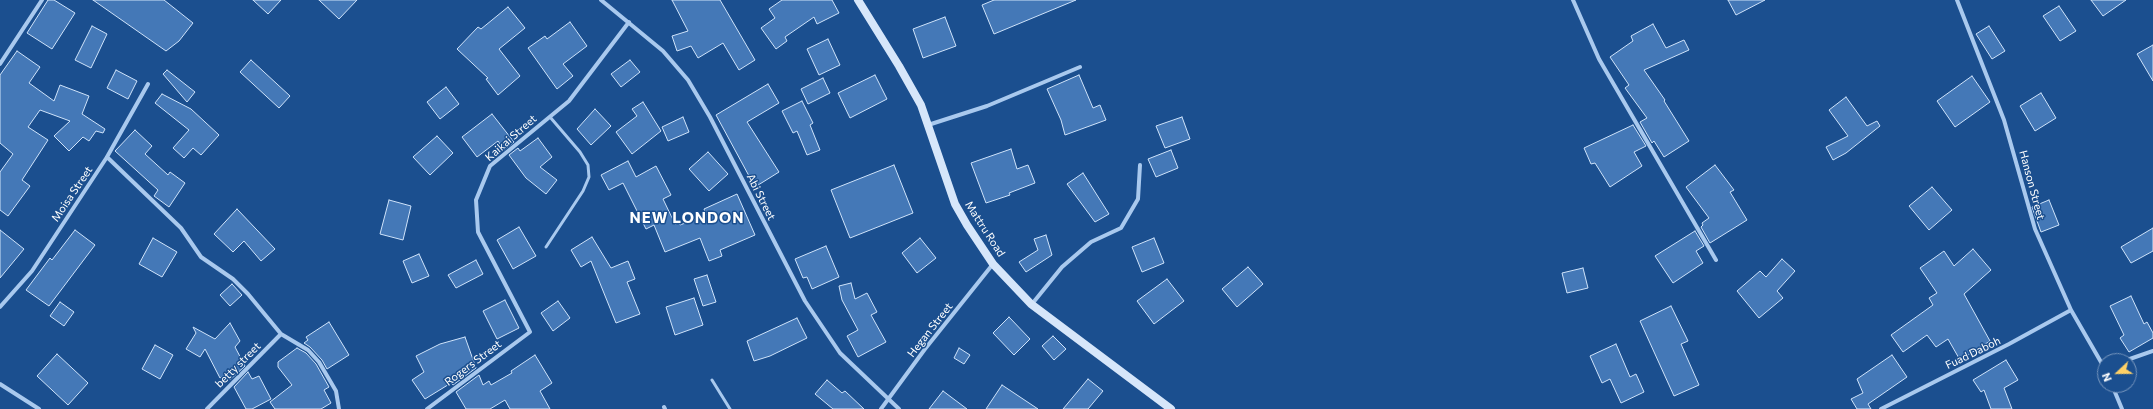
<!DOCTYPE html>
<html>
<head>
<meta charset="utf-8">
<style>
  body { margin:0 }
  #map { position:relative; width:2153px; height:409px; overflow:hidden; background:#1b4f8f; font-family:Commissioner,sans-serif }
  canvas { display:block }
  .north { position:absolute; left:2097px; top:353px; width:40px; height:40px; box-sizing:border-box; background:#1b4f8f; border:1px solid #7695bc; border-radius:50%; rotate:248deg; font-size:11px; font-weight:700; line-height:16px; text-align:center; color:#fff }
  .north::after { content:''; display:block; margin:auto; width:14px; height:18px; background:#ffd166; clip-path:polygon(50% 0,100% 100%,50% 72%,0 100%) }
</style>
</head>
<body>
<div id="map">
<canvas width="2153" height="409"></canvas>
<div class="north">N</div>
</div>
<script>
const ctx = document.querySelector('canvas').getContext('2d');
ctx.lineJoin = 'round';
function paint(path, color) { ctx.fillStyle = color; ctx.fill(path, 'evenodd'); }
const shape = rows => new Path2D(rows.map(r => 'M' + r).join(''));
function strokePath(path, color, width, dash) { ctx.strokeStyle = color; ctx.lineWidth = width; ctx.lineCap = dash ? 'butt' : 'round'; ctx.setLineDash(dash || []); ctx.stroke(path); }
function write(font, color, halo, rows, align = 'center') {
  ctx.font = font + ' Commissioner,sans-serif'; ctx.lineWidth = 3; ctx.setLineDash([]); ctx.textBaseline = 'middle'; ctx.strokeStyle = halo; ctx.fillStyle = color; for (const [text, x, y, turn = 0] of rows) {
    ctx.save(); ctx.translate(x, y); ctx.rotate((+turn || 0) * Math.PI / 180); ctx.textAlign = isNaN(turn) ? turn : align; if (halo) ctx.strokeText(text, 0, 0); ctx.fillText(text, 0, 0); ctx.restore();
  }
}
const building = shape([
  [48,0,54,0,75,13,52,49,27,33,48,0],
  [93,0,164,0,193,23,179,41,166,51,93,0],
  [253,0,281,0,268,14,253,0],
  [319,0,357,0,339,19,319,0],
  [672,0,720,0,755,60,739,70,723,43,698,58,691,46,677,51,672,36,688,31,672,0],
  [782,0,832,0,839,13,817,24,814,17,785,37,787,41,776,49,761,28,775,18,769,9,782,0],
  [994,0,1076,0,994,34,982,5,994,0],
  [1728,0,1765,0,1736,15,1728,0],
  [2091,0,2126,0,2103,16,2091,0],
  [2059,6,2076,31,2060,41,2043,16,2059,6],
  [508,7,525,28,499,49,520,76,498,95,486,79,488,78,457,49,478,27,481,29,508,7],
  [945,17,956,46,923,58,913,29,945,17],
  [570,22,587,46,563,64,573,76,557,89,528,48,545,36,547,39,570,22],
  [1653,24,1666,48,1684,40,1689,50,1644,70,1665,100,1664,101,1689,141,1664,157,1654,141,1652,143,1640,122,1647,118,1625,88,1629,85,1610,57,1633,41,1631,36,1653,24],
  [92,26,107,34,91,68,75,60,92,26],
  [1989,26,2005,51,1992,59,1976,34,1989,26],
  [828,39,840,65,819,75,807,49,828,39],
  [2153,45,2153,81,2137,54,2153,45],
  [17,51,40,67,29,83,54,101,60,85,89,96,82,114,105,129,103,133,96,131,89,141,83,137,69,151,54,136,70,121,40,110,28,127,48,140,22,180,30,186,8,216,0,210,0,172,13,154,0,143,0,75,17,51],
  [251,60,290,96,279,108,240,72,251,60],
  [630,60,640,72,621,87,611,74,630,60],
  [116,70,137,81,128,99,107,88,116,70],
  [167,70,195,92,187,102,163,74,167,70],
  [875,75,887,99,850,118,838,93,875,75],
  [1079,75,1093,108,1100,105,1106,120,1065,135,1061,120,1047,89,1079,75],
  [1972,76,1990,102,1955,127,1937,101,1972,76],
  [823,78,830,93,808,104,801,89,823,78],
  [768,84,779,103,747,122,779,172,755,187,716,115,768,84],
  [446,87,459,104,440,119,427,102,446,87],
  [2041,93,2056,118,2035,131,2020,106,2041,93],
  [162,94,191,109,219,135,201,155,193,148,184,158,173,148,189,130,155,103,162,94],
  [1846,97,1867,126,1877,121,1880,126,1846,153,1833,160,1826,147,1848,136,1829,110,1846,97],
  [802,101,813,123,810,125,820,150,807,155,797,131,793,133,782,111,802,101],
  [643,102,661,131,632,154,616,132,637,116,632,109,643,102],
  [595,109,611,126,591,145,577,129,595,109],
  [492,114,514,142,504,150,498,141,477,157,462,137,492,114],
  [683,117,689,132,668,141,662,127,683,117],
  [1182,117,1190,139,1165,148,1156,126,1182,117],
  [1633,125,1646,146,1634,152,1642,166,1610,187,1595,163,1591,164,1584,148,1633,125],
  [135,130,152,146,145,154,168,175,170,172,185,183,169,207,154,196,158,190,115,151,135,130],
  [437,136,453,153,430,175,413,157,437,136],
  [538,138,552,157,540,167,557,180,546,194,526,178,509,155,518,148,520,151,538,138],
  [1011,149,1017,169,1028,165,1035,183,1009,193,1010,195,986,203,971,163,1011,149],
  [1171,150,1178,168,1156,177,1148,159,1171,150],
  [708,152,728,174,709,191,689,169,708,152],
  [628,161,636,177,656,166,671,195,663,199,675,224,679,223,680,225,706,215,704,209,737,194,755,235,720,250,722,256,709,261,700,238,665,252,654,225,646,229,623,183,609,190,601,175,628,161],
  [894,165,913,213,850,238,831,190,894,165],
  [1715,165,1734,190,1730,192,1747,220,1710,243,1701,227,1703,225,1702,223,1709,218,1686,187,1715,165],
  [1083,173,1109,214,1095,222,1067,184,1083,173],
  [1932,187,1952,210,1929,230,1909,206,1932,187],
  [389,200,411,206,403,240,380,234,389,200],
  [2049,200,2059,225,2041,232,2032,207,2049,200],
  [237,209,275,249,261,261,244,241,233,252,214,234,237,209],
  [519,227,536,256,513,269,497,240,519,227],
  [2153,228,2153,251,2131,263,2121,247,2153,228],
  [0,230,24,249,0,278,0,230],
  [75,230,95,245,49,306,26,290,50,258,52,260,75,230],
  [1695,231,1704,246,1696,251,1703,263,1673,283,1655,256,1695,231],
  [1046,235,1052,255,1026,272,1019,262,1038,250,1034,239,1046,235],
  [592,237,611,268,628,261,635,279,627,282,640,314,616,323,591,261,581,267,571,250,592,237],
  [153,238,177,252,162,277,139,264,153,238],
  [920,238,936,258,917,273,902,253,920,238],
  [1154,238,1164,263,1142,272,1132,247,1154,238],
  [826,246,839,277,812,289,807,277,803,278,795,259,826,246],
  [1973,249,1991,270,1964,294,1990,341,1960,360,1948,339,1936,347,1927,335,1903,352,1891,335,1933,305,1929,298,1937,293,1920,268,1944,251,1954,266,1973,249],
  [419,254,429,276,412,283,403,261,419,254],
  [1782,259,1795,271,1777,291,1783,298,1759,318,1737,291,1760,271,1766,277,1782,259],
  [476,260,483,274,456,288,448,275,476,260],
  [1248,267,1263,284,1237,307,1222,289,1248,267],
  [1583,268,1588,288,1567,293,1562,273,1583,268],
  [707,275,716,302,703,306,694,279,707,275],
  [1167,279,1184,301,1154,324,1137,301,1167,279],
  [851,283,855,299,867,293,877,312,871,315,886,342,858,357,847,336,858,330,842,300,839,286,851,283],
  [232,284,242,295,230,306,220,295,232,284],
  [2131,296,2144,324,2147,322,2153,333,2153,338,2129,352,2120,338,2124,335,2110,306,2131,296],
  [694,298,703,325,675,335,666,307,694,298],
  [505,300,519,328,497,339,483,311,505,300],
  [558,301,570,318,553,331,541,313,558,301],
  [60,302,74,312,64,326,50,316,60,302],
  [1671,306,1688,341,1681,344,1699,385,1674,396,1640,321,1671,306],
  [1009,317,1030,339,1014,355,993,333,1009,317],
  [797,318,807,338,770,356,754,361,747,341,797,318],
  [329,322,349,355,327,369,322,360,310,347,304,343,308,340,306,337,329,322],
  [230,323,240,341,235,347,245,366,230,380,227,374,220,378,205,349,200,357,186,349,196,333,193,327,215,339,230,323],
  [1053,336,1066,349,1054,360,1042,346,1053,336],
  [465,337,476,368,453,385,451,383,425,399,412,380,424,372,416,356,440,344,465,337],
  [1616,344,1630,377,1636,374,1644,392,1621,403,1610,379,1602,383,1590,356,1616,344],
  [155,345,173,355,160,379,142,369,155,345],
  [297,348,306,353,316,364,329,387,324,390,331,403,321,409,275,409,270,402,292,385,278,367,278,362,297,348],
  [959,348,970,355,964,364,954,358,959,348],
  [57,354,88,383,68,405,37,376,57,354],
  [535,355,552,383,540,391,550,409,510,409,505,400,490,409,466,409,456,392,479,375,483,385,489,381,491,385,512,373,511,371,535,355],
  [1892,355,1907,377,1868,404,1871,409,1857,409,1851,399,1863,393,1857,379,1892,355],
  [2006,360,2018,380,2004,388,2012,409,1991,409,1984,390,1981,392,1973,380,2006,360],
  [248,372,252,379,259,376,271,399,252,409,246,409,234,387,248,372],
  [1088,379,1103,391,1088,409,1063,409,1088,379],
  [827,380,842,393,845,391,864,409,833,409,815,394,827,380],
  [1002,385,1038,409,986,409,1002,385],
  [943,391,967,409,929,409,943,391]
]);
const lane = shape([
  [546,247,583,191,589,177,588,165,580,152,550,117],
  [712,380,730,409]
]);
const street = shape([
  [601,0,663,51,688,80,710,117,805,301,840,353,899,409],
  [1573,0,1599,59,1716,260],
  [1957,0,2004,120,2035,229,2071,310,2105,369],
  [0,64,42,0],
  [928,125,987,106,1080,67],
  [107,157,181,228,201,257,233,279,248,294,281,334,308,350,319,362,336,391,339,409],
  [1032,304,1062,267,1091,242,1121,228,1138,199,1140,165],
  [0,307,32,271,107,157,148,84],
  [2124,361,2153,351],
  [0,384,39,409],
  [2112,385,2122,409],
  [664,407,665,409],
  [207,409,281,334],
  [427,409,530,332,478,232,476,200,490,166,569,101,629,22],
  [881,409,925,349,993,264],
  [1881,409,2009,344,2071,310]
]);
const secondary = shape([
  [858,0,899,66,921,105,955,204,967,225,993,264,1031,304,1171,409]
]);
const streetNames = [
  ["Kaikai Street",511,138,-41],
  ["Hanson Street",2032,185,75],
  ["Moisa Street",72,194,-56],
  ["Abi Street",761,197,63],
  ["Mattru Road",985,229,57],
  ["Hegan Street",930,330,-52],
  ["Fuad Daboh",1973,353,-26],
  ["Rogers Street",473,363,-37],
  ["betty street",238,365,-45]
];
const districtNames = [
  ["NEW LONDON",687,218]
];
paint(building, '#4478b7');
strokePath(building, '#cfe3fa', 1);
strokePath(lane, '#a9c9ee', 3);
strokePath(street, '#a9c9ee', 4);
strokePath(secondary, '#d6e6fa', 8);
write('11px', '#fff', '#1b4f8f', streetNames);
ctx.letterSpacing = '1px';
write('bold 15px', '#fff', '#1b4f8f', districtNames);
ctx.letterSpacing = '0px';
</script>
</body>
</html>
